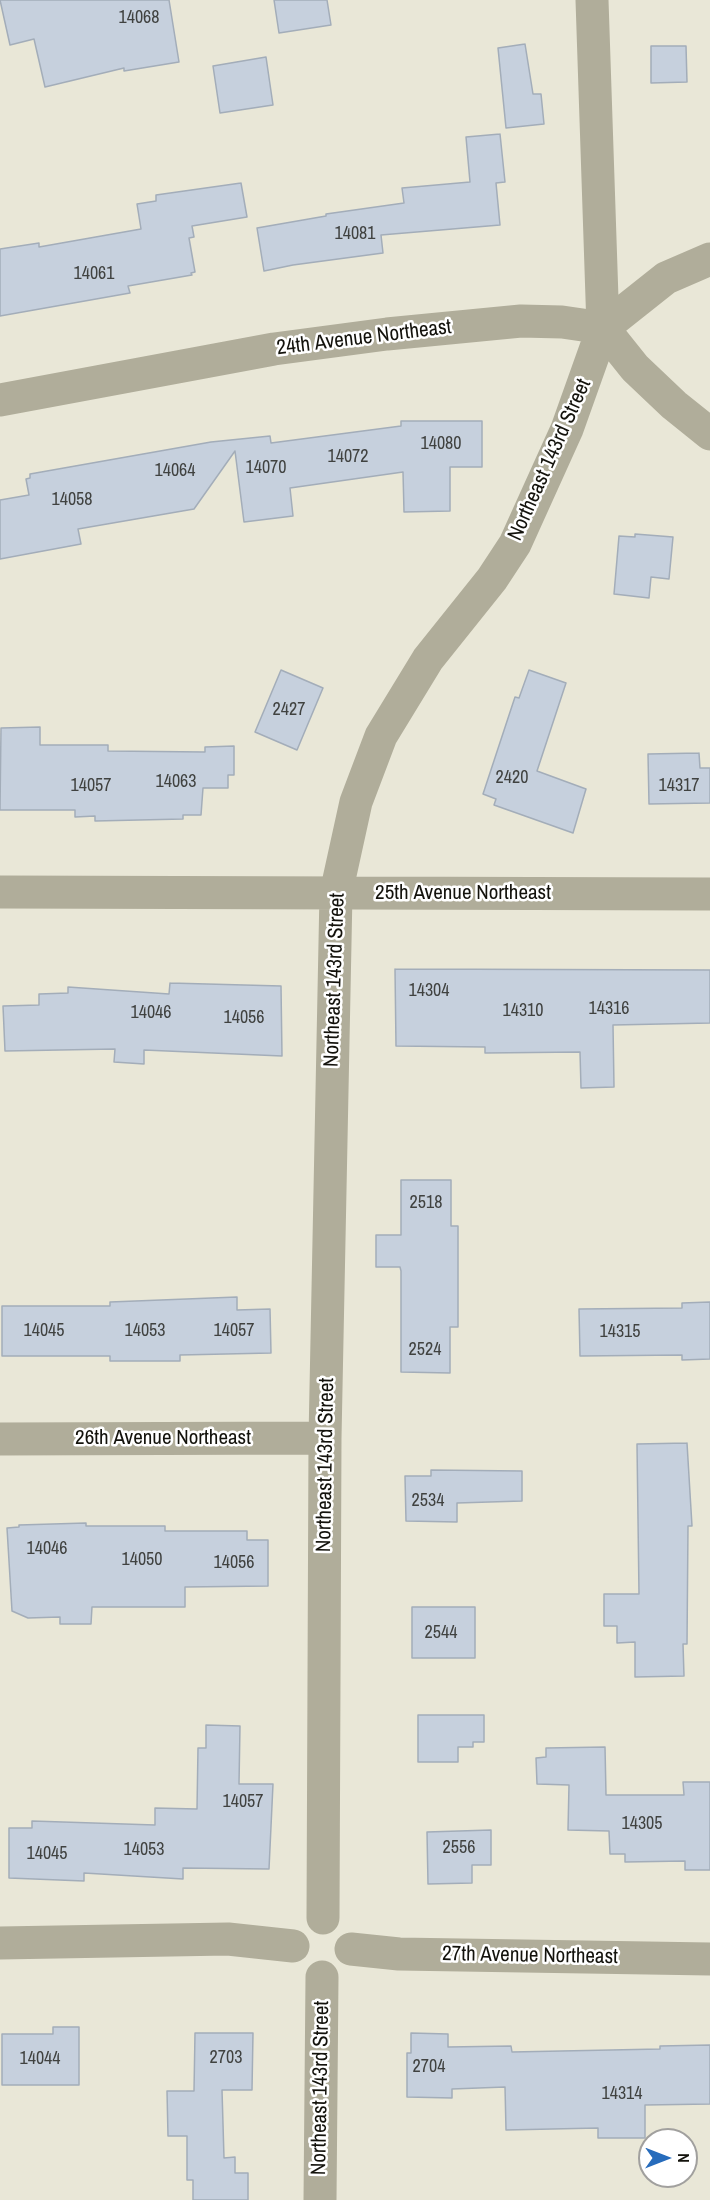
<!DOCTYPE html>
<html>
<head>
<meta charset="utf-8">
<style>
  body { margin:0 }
  #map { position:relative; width:710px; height:2200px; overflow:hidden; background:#e9e7d7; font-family:"Archivo Narrow",sans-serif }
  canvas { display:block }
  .north { position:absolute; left:638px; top:2128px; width:60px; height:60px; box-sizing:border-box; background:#fff; border:2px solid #a1a09e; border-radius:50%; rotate:90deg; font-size:16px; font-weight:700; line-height:24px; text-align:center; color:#13120c }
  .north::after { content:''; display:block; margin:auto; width:21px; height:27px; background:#276cbc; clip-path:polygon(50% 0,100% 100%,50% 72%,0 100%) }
</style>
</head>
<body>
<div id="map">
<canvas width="710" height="2200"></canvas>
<div class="north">N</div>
</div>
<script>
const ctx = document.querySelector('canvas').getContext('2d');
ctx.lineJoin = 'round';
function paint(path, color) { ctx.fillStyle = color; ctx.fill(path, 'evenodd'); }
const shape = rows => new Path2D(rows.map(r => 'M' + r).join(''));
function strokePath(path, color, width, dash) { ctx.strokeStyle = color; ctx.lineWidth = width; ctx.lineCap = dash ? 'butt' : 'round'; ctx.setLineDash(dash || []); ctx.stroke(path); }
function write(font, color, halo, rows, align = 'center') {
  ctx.font = font + ' "Archivo Narrow",sans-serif'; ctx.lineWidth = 5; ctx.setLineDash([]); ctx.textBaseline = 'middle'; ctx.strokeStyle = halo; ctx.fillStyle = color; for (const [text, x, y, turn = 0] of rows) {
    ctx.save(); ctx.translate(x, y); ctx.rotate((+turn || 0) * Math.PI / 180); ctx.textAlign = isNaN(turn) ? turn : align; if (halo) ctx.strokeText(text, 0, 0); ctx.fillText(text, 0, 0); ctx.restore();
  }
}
const building = shape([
  [0,0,169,0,179,62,124,71,124,68,45,87,34,39,10,45,0,0],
  [274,0,327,0,331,25,279,33,274,0],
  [525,44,533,94,541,94,544,124,506,128,498,48,525,44],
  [651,46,686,46,687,82,651,83,651,46],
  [266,57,273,105,220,113,213,66,266,57],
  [500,134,505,182,496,183,500,225,381,235,383,253,293,265,264,271,257,228,326,216,326,214,404,203,402,188,470,182,466,137,500,134],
  [241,183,247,217,192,226,194,237,189,238,195,272,191,273,192,275,128,286,130,293,0,316,0,249,39,243,39,247,141,229,137,204,156,201,156,195,241,183],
  [401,421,482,421,482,467,450,467,450,511,404,512,403,472,290,488,293,516,244,522,235,451,194,509,78,529,81,544,0,559,0,500,29,495,26,479,30,478,30,474,211,442,270,436,271,443,401,426,401,421],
  [635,534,673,537,669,579,651,577,649,598,614,594,619,536,635,537,635,534],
  [281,670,323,688,297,750,255,732,281,670],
  [529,670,566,683,537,771,586,789,573,833,494,805,496,799,483,794,515,697,519,698,529,670],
  [40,727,40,745,108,745,108,751,205,752,205,747,234,746,234,775,228,775,228,788,203,788,201,815,183,815,183,819,95,821,95,816,75,817,75,810,0,810,1,728,40,727],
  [699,753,700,768,710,768,710,803,649,804,648,754,699,753],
  [395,969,710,970,710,1023,613,1025,614,1087,581,1088,580,1052,485,1053,485,1047,396,1046,395,969],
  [170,983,281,986,282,1056,144,1050,144,1064,114,1062,115,1049,5,1051,3,1006,39,1005,39,994,68,993,68,987,169,994,170,983],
  [401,1180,451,1180,451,1226,458,1226,458,1327,450,1327,450,1373,401,1372,401,1271,400,1267,376,1267,376,1235,401,1235,401,1180],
  [237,1297,237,1310,270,1309,271,1353,180,1355,180,1361,110,1361,110,1356,2,1356,2,1306,110,1306,110,1302,237,1297],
  [710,1302,710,1359,682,1360,682,1355,580,1356,579,1309,682,1308,682,1303,710,1302],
  [687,1443,692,1526,688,1526,687,1644,683,1644,684,1676,635,1677,635,1642,617,1643,617,1626,604,1626,604,1594,639,1594,637,1444,687,1443],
  [431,1470,522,1471,522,1501,457,1503,457,1522,406,1521,405,1476,431,1476,431,1470],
  [86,1523,86,1526,165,1526,165,1531,247,1531,247,1540,268,1540,268,1586,185,1587,185,1607,92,1607,91,1624,60,1624,60,1617,28,1618,12,1611,7,1528,19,1527,19,1525,86,1523],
  [412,1607,475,1607,475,1658,412,1658,412,1607],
  [418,1715,484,1715,484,1742,473,1742,473,1747,458,1747,458,1762,418,1762,418,1715],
  [206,1725,240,1726,239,1784,273,1784,269,1869,183,1868,183,1879,84,1873,84,1881,9,1878,9,1828,32,1828,32,1821,155,1825,155,1808,197,1809,198,1748,206,1748,206,1725],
  [605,1747,606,1795,684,1795,683,1782,710,1782,710,1870,685,1870,685,1861,625,1862,625,1854,610,1854,609,1831,568,1830,569,1785,537,1784,536,1758,546,1757,546,1748,605,1747],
  [491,1830,491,1865,472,1865,472,1883,428,1884,427,1832,491,1830],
  [53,2027,79,2027,79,2085,2,2085,2,2034,53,2034,53,2027],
  [195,2033,253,2033,252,2090,222,2090,224,2158,235,2157,235,2173,248,2173,248,2200,193,2200,193,2180,187,2180,187,2136,168,2136,167,2091,194,2091,195,2033],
  [411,2033,448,2034,448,2047,511,2046,512,2052,660,2049,660,2046,710,2045,710,2104,645,2105,645,2138,598,2138,598,2128,506,2130,505,2087,452,2089,452,2098,407,2097,407,2053,411,2053,411,2033]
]);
const minor = shape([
  [603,328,635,368,674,405,710,434],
  [0,400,274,349,387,334,521,321,562,322,603,328,666,278,710,259],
  [0,892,710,894],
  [0,1439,325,1438],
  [323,1918,325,1438,336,893,356,802,381,736,428,659,492,579,515,544,567,429,603,328,592,0],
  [0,1943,228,1939,293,1946],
  [351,1949,399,1954,710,1959],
  [320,2200,322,1977]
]);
const numberNames = [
  ["14068",139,18],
  ["14081",355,234],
  ["14061",94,274],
  ["14080",441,444],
  ["14072",348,457],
  ["14070",266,468],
  ["14064",175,471],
  ["14058",72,500],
  ["2427",289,710],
  ["2420",512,778],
  ["14063",176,782],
  ["14057",91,786],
  ["14317",679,786],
  ["14304",429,991],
  ["14316",609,1009],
  ["14310",523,1011],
  ["14046",151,1013],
  ["14056",244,1018],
  ["2518",426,1203],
  ["14045",44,1331],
  ["14053",145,1331],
  ["14057",234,1331],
  ["14315",620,1332],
  ["2524",425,1350],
  ["2534",428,1501],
  ["14046",47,1549],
  ["14050",142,1560],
  ["14056",234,1563],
  ["2544",441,1633],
  ["14057",243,1802],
  ["14305",642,1824],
  ["2556",459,1848],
  ["14053",144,1850],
  ["14045",47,1854],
  ["2703",226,2058],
  ["14044",40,2059],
  ["2704",429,2067],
  ["14314",622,2094]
];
const streetNames = [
  ["24th Avenue Northeast",364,338,-7],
  ["Northeast 143rd Street",550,460,-66],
  ["25th Avenue Northeast",463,893],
  ["Northeast 143rd Street",335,980,-88],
  ["26th Avenue Northeast",163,1438],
  ["Northeast 143rd Street",326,1465,-89],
  ["27th Avenue Northeast",530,1956,1],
  ["Northeast 143rd Street",321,2088,-89]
];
paint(building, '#c6d0dd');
strokePath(building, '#a3adb9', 1.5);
strokePath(minor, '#b0ad9a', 33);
write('18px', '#404240', null, numberNames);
write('21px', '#13120c', '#fff', streetNames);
</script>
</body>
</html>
